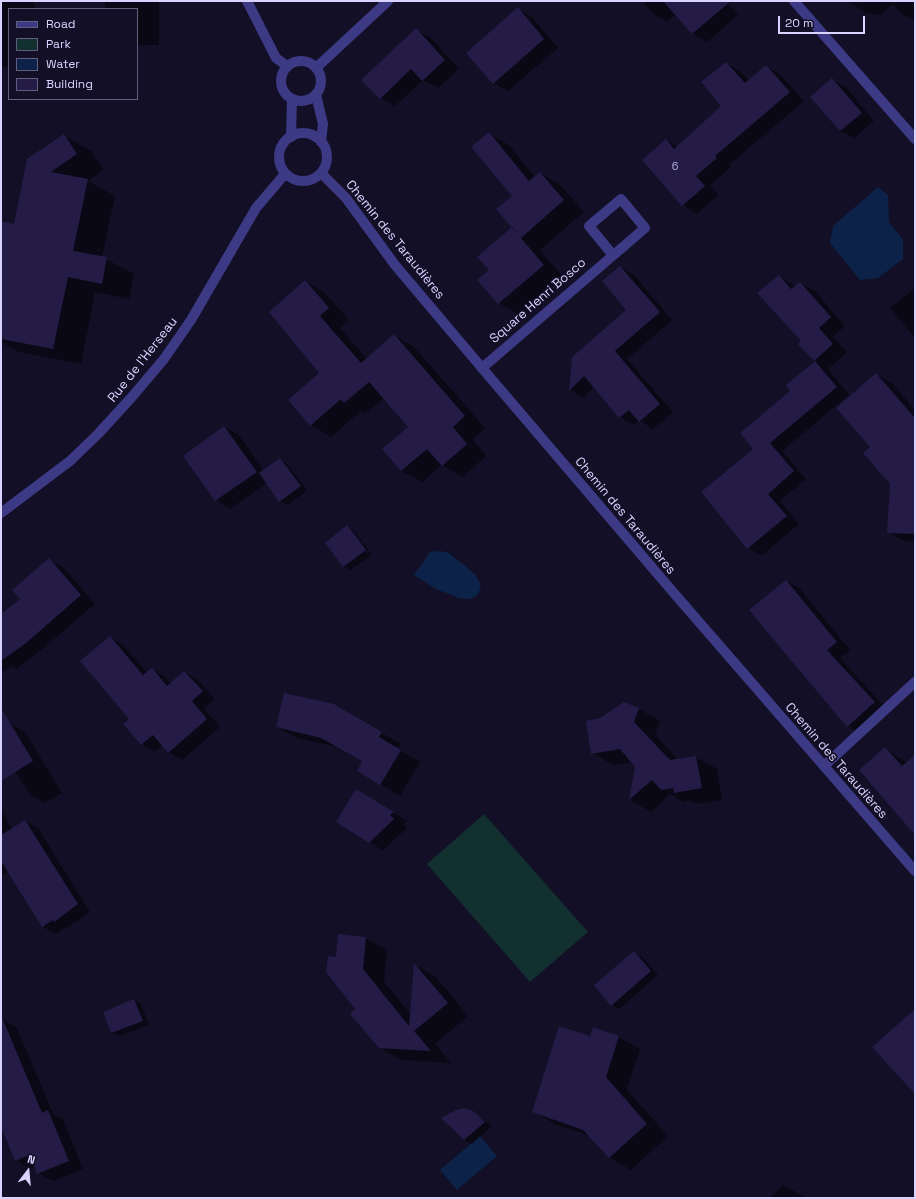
<!DOCTYPE html>
<html>
<head>
<meta charset="utf-8">
<style>
  body { margin:0 }
  #map { position:relative; width:916px; height:1199px; overflow:hidden; background:#130f26; font-family:"Space Grotesk",sans-serif }
  canvas { display:block }
  .frame { position:absolute; inset:0; border:2px solid #d9d4ff; pointer-events:none }
  .legend { position:absolute; left:8px; top:8px; width:130px; height:92px; box-sizing:border-box; background:#130f26; border:1px solid #625e7d; margin:0; padding:5px 7px; list-style:none; font-size:12px; color:#d9d4ff }
  .legend li { display:flex; align-items:center; gap:8px; height:20px }
  .legend b { width:20px; border:1px solid #625e7d }
  .north { position:absolute; left:8px; top:1151px; width:40px; height:40px; -webkit-text-stroke:3px #130f26; paint-order:stroke; rotate:16deg; font-size:11px; font-weight:700; line-height:16px; text-align:center; color:#d9d4ff }
  .north::after { content:''; display:block; margin:auto; width:14px; height:18px; background:#d9d4ff; clip-path:polygon(50% 0,100% 100%,50% 72%,0 100%) }
  .scale { position:absolute; left:778px; top:16px; width:87px; height:18px; box-sizing:border-box; border:2px solid #d9d4ff; border-top:0; padding-left:5px; font-size:12px; line-height:14px; white-space:nowrap; color:#d9d4ff; -webkit-text-stroke:3px #130f26; paint-order:stroke }
</style>
</head>
<body>
<div id="map">
<canvas width="916" height="1199"></canvas>
<div class="frame"></div>
<ul class="legend">
<li><b style="height:5px;background:#3d3a85"></b>Road</li>
<li><b style="height:11px;background:#12302f"></b>Park</li>
<li><b style="height:11px;background:#0c2248"></b>Water</li>
<li><b style="height:11px;background:#241b47"></b>Building</li>
</ul>
<div class="north">N</div>
<div class="scale">20 m</div>
</div>
<script>
const ctx = document.querySelector('canvas').getContext('2d');
ctx.lineJoin = 'round';
function paint(path, color) { ctx.fillStyle = color; ctx.fill(path, 'evenodd'); }
const shape = rows => new Path2D(rows.map(r => 'M' + r).join(''));
function strokePath(path, color, width, dash) { ctx.strokeStyle = color; ctx.lineWidth = width; ctx.lineCap = dash ? 'butt' : 'round'; ctx.setLineDash(dash || []); ctx.stroke(path); }
function write(font, color, halo, rows, align = 'center') {
  ctx.font = font + ' "Space Grotesk",sans-serif'; ctx.lineWidth = 3.5; ctx.setLineDash([]); ctx.textBaseline = 'middle'; ctx.strokeStyle = halo; ctx.fillStyle = color; for (const [text, x, y, turn = 0] of rows) {
    ctx.save(); ctx.translate(x, y); ctx.rotate((+turn || 0) * Math.PI / 180); ctx.textAlign = isNaN(turn) ? turn : align; if (halo) ctx.strokeText(text, 0, 0); ctx.fillText(text, 0, 0); ctx.restore();
  }
}
const green = shape([
  [484,814,588,932,530,982,427,864]
]);
const water = shape([
  [878,187,888,195,889,222,903,240,903,259,878,278,860,280,830,243,833,226],
  [440,551,449,553,475,574,481,585,478,595,470,599,459,598,436,589,414,575,430,552],
  [480,1136,497,1156,457,1190,440,1170]
]);
const shadow = shape([
  [1,1,34,1,34,9,9,9,9,67,1,67],
  [105,1,159,1,159,45,137,45,137,9,106,9],
  [643,1,726,1,738,15,707,42,693,33,676,14,667,22,652,13],
  [848,1,915,1,915,21,901,13,893,4,880,15,866,13],
  [518,9,532,17,558,48,508,91,494,83],
  [416,30,431,38,459,69,438,88,423,80,395,106,380,98],
  [726,63,741,72,749,81,766,66,781,75,804,101,729,165,731,167,710,185,719,195,697,214,683,205,666,140,678,147,722,106],
  [832,80,846,87,874,121,854,138,841,131,812,97],
  [489,134,509,145,535,177,540,173,560,185,584,212,540,250,563,277,519,315,499,303,490,270,512,228,513,196],
  [64,136,91,151,104,170,88,181,115,196,102,257,134,274,129,299,95,292,81,364,19,352,1,342,1,222,15,225],
  [620,267,634,275,672,320,627,359,673,412,653,429,639,420,634,425,620,417,594,387,583,398,570,390,628,311],
  [779,276,796,287,800,283,815,291,845,326,833,337,847,352,828,369,849,395,782,451,806,479,780,501,799,524,761,556,748,548,702,492,755,449,791,391,787,385,816,361,802,341],
  [305,281,325,293,349,320,340,328,367,359,394,335,414,347,485,428,473,439,486,456,463,477,442,465,422,482,402,471,384,449,409,427,384,398,365,414,361,411,331,437,311,425,290,400,321,373],
  [915,288,915,338,890,308],
  [876,374,892,383,915,410,915,542,904,541,888,532,891,484,871,447],
  [224,427,239,435,264,471,280,459,287,464,307,491,287,505,280,501,267,483,230,509,216,500,184,456],
  [347,527,354,531,372,555,350,570,343,566],
  [350,531,353,531,369,554,368,555],
  [50,560,64,568,95,604,40,651,16,669,11,666,1,673,1,615,22,599],
  [786,581,800,589,850,650,840,658,888,711,861,734,848,726],
  [110,637,123,645,147,673,152,669,165,677,171,684,184,672,198,680,215,699,204,709,220,727,182,760,168,752,163,745,155,752,142,744,131,719],
  [624,703,639,709,660,721,655,734,678,760,696,757,717,769,722,800,696,804,689,800,683,802,670,794,651,812,630,800,636,766,633,762,613,765,592,753,601,719],
  [333,705,401,744,398,749,420,762,400,796,380,784,364,761,341,748,297,738,277,727],
  [10,724,25,732,62,793,45,803,30,795,1,748,1,730],
  [885,748,915,768,915,831],
  [370,798,407,821,403,824,407,828,383,850,369,842],
  [1,810,12,829,25,821,38,828,90,912,67,928,66,927,56,934,43,927,9,872,1,875],
  [365,938,387,950,384,982,411,1015,415,965,436,977,468,1016,435,1044,451,1063,401,1060,379,1047,357,1009,337,958],
  [634,952,641,956,658,975,619,1009,612,1005],
  [134,1000,141,1004,149,1025,119,1036,112,1032],
  [3,1020,17,1028,53,1114,63,1119,83,1169,53,1181,38,1173,36,1166,30,1169,16,1160,1,1120,1,1021],
  [590,1037,618,1037,640,1049,627,1090,668,1136,631,1170,609,1157,590,1136,555,1124,533,1111],
  [472,1112,492,1126,472,1144,464,1140],
  [784,1185,806,1198,769,1198]
]);
const building = shape([
  [663,1,731,1,692,34],
  [518,7,544,39,493,84,466,53],
  [416,28,445,60,422,81,411,69,380,99,361,80],
  [726,62,745,83,766,65,790,92,715,156,717,158,696,176,705,186,682,206,642,160,666,139,674,149,721,106,701,82],
  [832,78,862,113,840,131,810,97],
  [489,132,529,181,540,172,564,200,521,238,544,265,498,304,477,280,489,270,477,257,512,227,518,235,496,209,512,196,471,147],
  [64,134,77,154,51,172,88,179,73,251,107,257,102,284,68,277,53,349,1,339,1,221,14,224,27,159],
  [620,266,660,312,615,351,660,404,639,422,629,410,619,418,584,376,569,391,572,357,626,310,602,281],
  [779,275,791,289,800,282,831,317,819,328,833,344,814,361,798,344,801,341,757,293],
  [305,280,329,308,320,316,361,363,394,334,465,416,453,427,467,444,442,466,427,449,401,471,382,449,408,427,369,382,344,403,341,399,310,426,288,400,319,373,269,312],
  [815,361,837,387,770,443,794,471,768,494,787,516,747,549,701,492,753,449,740,433,790,391,786,385],
  [876,373,915,418,915,534,887,533,890,484,863,453,870,447,836,408],
  [224,426,257,472,215,501,183,456],
  [280,458,301,486,279,502,259,473],
  [347,525,366,550,343,567,325,543],
  [49,558,81,595,26,643,1,661,1,614,20,599,12,590],
  [786,580,837,642,827,650,875,702,847,727,749,610],
  [110,636,143,675,152,668,167,686,184,671,203,691,192,701,207,719,168,753,153,735,141,745,123,724,129,719,80,661],
  [284,693,334,704,382,732,379,737,401,750,380,785,357,771,362,761,321,738,276,727],
  [624,702,639,708,634,722,670,760,696,756,702,788,674,793,673,788,661,790,652,780,629,800,635,767,620,749,591,754,586,721,600,718],
  [1,708,33,761,1,781],
  [885,747,902,766,915,755,915,835,859,770],
  [356,789,394,812,390,815,394,819,369,843,336,822],
  [25,820,78,904,54,922,53,920,42,927,1,861,1,835],
  [338,934,366,937,363,969,409,1026,414,963,448,1003,414,1031,431,1051,379,1048,350,1014,355,1009,326,972,328,956,336,957],
  [634,951,651,971,611,1006,594,985],
  [134,999,143,1021,111,1033,103,1012],
  [915,1009,915,1094,872,1047],
  [1,1015,42,1113,48,1110,69,1161,37,1174,30,1155,15,1161,1,1127],
  [559,1026,590,1036,593,1027,619,1036,606,1077,647,1124,609,1158,583,1130,532,1112],
  [464,1108,473,1111,485,1122,464,1140,441,1118,456,1110]
]);
const minor = shape([
  [247,1,276,58,287,66],
  [794,1,915,139],
  '281 81a20 20 0 1 1 40 0a20 20 0 1 1-40 0Z',
  [317,67,388,1],
  [316,95,323,124,321,142],
  '279 157a24 24 0 1 1 48 0a24 24 0 1 1-48 0Z',
  [291,137,292,99],
  [321,173,346,198,395,265,482,368,673,592,915,871],
  [482,368,645,228,621,199,589,226,612,254],
  [1,513,70,461,98,434,131,398,164,359,191,320,256,208,285,174],
  [824,766,915,682]
]);
const numberNames = [
  ["6",675,167]
];
const streetNames = [
  ["Chemin des Taraudières",395,240,51],
  ["Square Henri Bosco",538,301,-41],
  ["Rue de l'Herseau",143,360,-52],
  ["Chemin des Taraudières",625,516,50],
  ["Chemin des Taraudières",836,761,49]
];
paint(green, '#12302f');
paint(water, '#0c2248');
paint(shadow, '#0007');
paint(building, '#241b47');
strokePath(minor, '#3d3a85', 10);
write('11px', '#aca6d1', null, numberNames);
write('13px', '#d9d4ff', '#130f26', streetNames);
</script>
</body>
</html>
